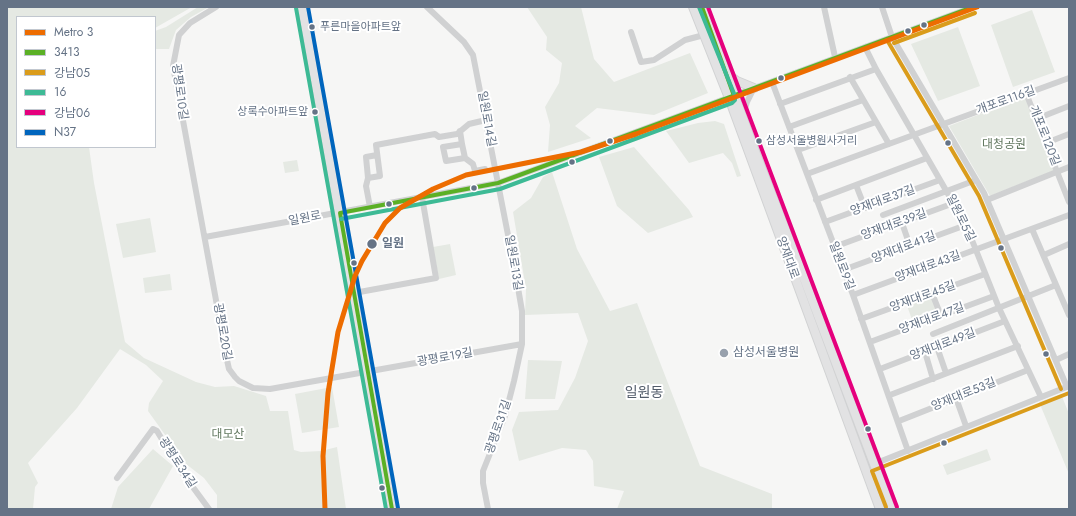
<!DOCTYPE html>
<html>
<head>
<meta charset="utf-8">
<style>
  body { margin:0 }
  #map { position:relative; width:1076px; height:516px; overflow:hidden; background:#f6f6f5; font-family:Jost,"Noto Sans KR",sans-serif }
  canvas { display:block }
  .frame { position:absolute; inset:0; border:8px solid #657386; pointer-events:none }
  .legend { position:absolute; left:16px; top:16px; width:140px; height:132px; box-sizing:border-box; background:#fff; border:1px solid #c1c7cf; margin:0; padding:5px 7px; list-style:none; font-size:12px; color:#657386 }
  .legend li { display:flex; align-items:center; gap:8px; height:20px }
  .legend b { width:20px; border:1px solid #c1c7cf }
</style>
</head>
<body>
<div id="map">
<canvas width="1076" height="516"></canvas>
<div class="frame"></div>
<ul class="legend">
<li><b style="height:5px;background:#ed6c00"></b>Metro 3</li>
<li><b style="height:5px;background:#5bb025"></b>3413</li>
<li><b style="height:5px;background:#da9c1b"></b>강남05</li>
<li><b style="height:5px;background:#3dba95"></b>16</li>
<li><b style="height:5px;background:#e5007d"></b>강남06</li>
<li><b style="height:5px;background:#0065bd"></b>N37</li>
</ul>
</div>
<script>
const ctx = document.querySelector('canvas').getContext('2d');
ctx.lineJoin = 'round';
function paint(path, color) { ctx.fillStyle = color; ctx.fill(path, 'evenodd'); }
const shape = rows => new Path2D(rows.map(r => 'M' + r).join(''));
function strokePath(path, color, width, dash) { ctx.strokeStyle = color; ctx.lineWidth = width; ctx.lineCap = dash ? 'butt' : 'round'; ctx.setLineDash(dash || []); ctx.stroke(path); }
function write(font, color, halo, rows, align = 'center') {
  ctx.font = font + ' Jost,"Noto Sans KR",sans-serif'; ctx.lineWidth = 4; ctx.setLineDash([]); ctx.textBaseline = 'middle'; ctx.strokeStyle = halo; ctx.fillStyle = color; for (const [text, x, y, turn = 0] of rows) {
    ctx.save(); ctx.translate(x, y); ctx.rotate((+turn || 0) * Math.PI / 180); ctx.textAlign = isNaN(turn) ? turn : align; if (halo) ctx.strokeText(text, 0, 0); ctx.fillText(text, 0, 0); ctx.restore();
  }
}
const green = shape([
  [7,7,192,7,155,28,155,17,17,17,17,147,89,147,94,183,125,342,144,358,196,382,215,387,234,386,266,396,270,411,288,411,294,450,301,452,321,451,337,447,346,509,217,509,217,495,204,478,186,464,148,411,149,403,163,381,146,365,120,349,77,408,28,463,38,483,35,487,33,509,7,509],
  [198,7,209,7,191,17,176,30,169,49,155,49,155,31,166,27],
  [527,7,581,7,594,59,614,82,690,53,708,93,654,115,597,108,575,126,591,138,548,152,550,125,545,107,559,83,562,63,546,50,547,37],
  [1032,10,1055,72,1013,87,991,25],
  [958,27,980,86,938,101,911,44],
  [1025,97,1055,170,990,196,949,126],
  [715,121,724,124,741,176,737,177,732,163,723,153,689,163,666,131,698,123],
  [634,147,689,210,693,217,648,233,617,206,599,157],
  [297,160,299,171,285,173,283,162],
  [552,172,577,249,610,311,637,303,700,466,772,494,772,509,617,509,624,491,594,486,593,461,586,450,562,448,519,461,512,430,519,412,558,410,575,378,588,341,578,313,525,315,526,289,513,212,531,198,543,177],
  [150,218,156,252,123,258,116,224],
  [450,244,456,275,439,279,433,247],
  [170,274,172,290,145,293,143,278],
  [931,294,939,316,914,325,906,303],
  [528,360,562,361,555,399,525,399],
  [332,387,339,427,302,433,295,394],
  [1061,394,1069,414,1069,474,1039,402],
  [153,449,173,466,149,509,111,509,118,487],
  [987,449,991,460,947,475,943,465]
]);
const minor = shape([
  [216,7,190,23,179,35,173,66,227,360,229,369,235,377,239,381,253,388,270,389,522,344],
  [427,7,464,42,473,55,516,276,522,311,522,344,514,381,505,416,483,471,483,483,488,509],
  [824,7,835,57],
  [882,7,892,37,984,193,1067,387],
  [631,32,641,62,654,60,685,40,704,35],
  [865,47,876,69,966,225,999,308,1041,397],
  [850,77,889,144],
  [772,82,853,295,908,451],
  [1026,93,1069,202],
  [780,104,876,69],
  [743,116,747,102,754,88],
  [1036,119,1069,106],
  [789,127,863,100],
  [460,131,462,144,465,158,446,161,443,147,462,144],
  [1046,143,1069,134],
  [798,150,876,122],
  [465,158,473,164,475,171,485,169],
  [807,174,1069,78],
  [368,178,366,157,377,155],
  [856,185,865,208],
  [816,200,927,158],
  [987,200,1069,167],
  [370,207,366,186,368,178,380,176,376,145,435,134,439,137,457,134,469,124,486,120],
  [883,215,976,180],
  [825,222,940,180],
  [902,223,910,246],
  [1032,229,1069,315],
  [205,237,498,183,973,7],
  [834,247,954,203],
  [1044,255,1069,244],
  [843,270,966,225],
  [354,293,436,278,422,197],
  [932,293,941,316],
  [853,295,1069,215],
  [861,319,985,274],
  [933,334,1056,285],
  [870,342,994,296],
  [937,347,946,373],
  [925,352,933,379],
  [1056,360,1069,354],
  [880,369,1005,321],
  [890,395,1018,346],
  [956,398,966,426],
  [899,421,1028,370],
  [864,468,1069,386],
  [117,478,153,429,157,431,181,471,209,509]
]);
const major = shape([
  [302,7,392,509],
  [693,7,729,98,880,509],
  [702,7,756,154,799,265,891,509],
  [727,74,737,81,754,88]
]);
const bus1 = shape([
  [702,7,734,96],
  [340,213,498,183,973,7],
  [340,213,392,509]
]);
const bus2 = shape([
  [887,40,979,196,1061,389],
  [894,43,975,13],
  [886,507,872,471,1069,393]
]);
const bus3 = shape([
  [296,8,386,509],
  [341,219,500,189,732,103,735,100,735,96,699,7]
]);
const bus4 = shape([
  [708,7,897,507]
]);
const bus5 = shape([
  [308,7,398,508]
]);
const metro1 = shape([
  [325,509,323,456,328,393,338,332,355,276,362,261,385,223,400,208,433,189,466,175,581,152,636,134,977,7]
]);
const markers = [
  [924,25,3.5,"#657386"],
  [312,27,3.5,"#657386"],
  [908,31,3.5,"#657386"],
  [781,78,3.5,"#657386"],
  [315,112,3.5,"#657386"],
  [610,141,3.5,"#657386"],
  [759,141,3.5,"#657386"],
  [948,143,3.5,"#657386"],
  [572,162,3.5,"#657386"],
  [474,188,3.5,"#657386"],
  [389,204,3.5,"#657386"],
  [372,244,5.5,"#657386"],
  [1001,248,3.5,"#657386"],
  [354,263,3.5,"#657386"],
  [724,353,5,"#98a1ad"],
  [1046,354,3.5,"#657386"],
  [868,429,3.5,"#657386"],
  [944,443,3.5,"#657386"],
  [382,488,3.5,"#657386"]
];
const busNames = [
  ["푸른마을아파트앞",320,27],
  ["상록수아파트앞",308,112,"right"],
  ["삼성서울병원사거리",766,141]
];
const streetNames = [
  ["광평로10길",179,92,82],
  ["개포로116길",1006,101,-20],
  ["일원로14길",486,119,80],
  ["개포로120길",1044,136,68],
  ["양재대로37길",883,201,-20],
  ["일원로5길",960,218,64],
  ["일원로",305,219,-11],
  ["양재대로39길",894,225,-20],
  ["양재대로41길",904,248,-21],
  ["양재대로",787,258,70],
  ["일원로13길",513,263,80],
  ["일원로9길",841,266,69],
  ["양재대로43길",928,267,-20],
  ["양재대로45길",923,297,-20],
  ["양재대로47길",932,319,-20],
  ["광평로20길",222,332,80],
  ["양재대로49길",943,345,-21],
  ["광평로19길",445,358,-10],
  ["양재대로53길",964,395,-22],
  ["광평로31길",499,427,-71],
  ["광평로34길",177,463,57]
];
const parkNames = [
  ["대청공원",1004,145],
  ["대모산",228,435]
];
const stopNames = [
  ["일원",382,244]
];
const poiNames = [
  ["삼성서울병원",733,353]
];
const quarterNames = [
  ["일원동",644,394]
];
paint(green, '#e5e9e3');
strokePath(major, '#d1d2d3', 10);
strokePath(minor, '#d0d1d2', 6);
strokePath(major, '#e2e2e3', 8);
strokePath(bus1, '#5bb025', 4);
strokePath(bus2, '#da9c1b', 4);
strokePath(bus3, '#3dba95', 4);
strokePath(bus4, '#e5007d', 4);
strokePath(bus5, '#0065bd', 4);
strokePath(metro1, '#ed6c00', 5);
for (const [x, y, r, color] of markers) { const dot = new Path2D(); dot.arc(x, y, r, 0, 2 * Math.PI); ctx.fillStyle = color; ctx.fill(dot); strokePath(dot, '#fff', 1.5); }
write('11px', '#657386', '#fff', busNames, 'left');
write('12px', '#657386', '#fff', streetNames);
write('12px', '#627860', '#fff', parkNames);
write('bold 12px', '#657386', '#fff', stopNames, 'left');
write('12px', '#657386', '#fff', poiNames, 'left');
write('14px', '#535d6b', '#fff', quarterNames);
</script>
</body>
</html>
